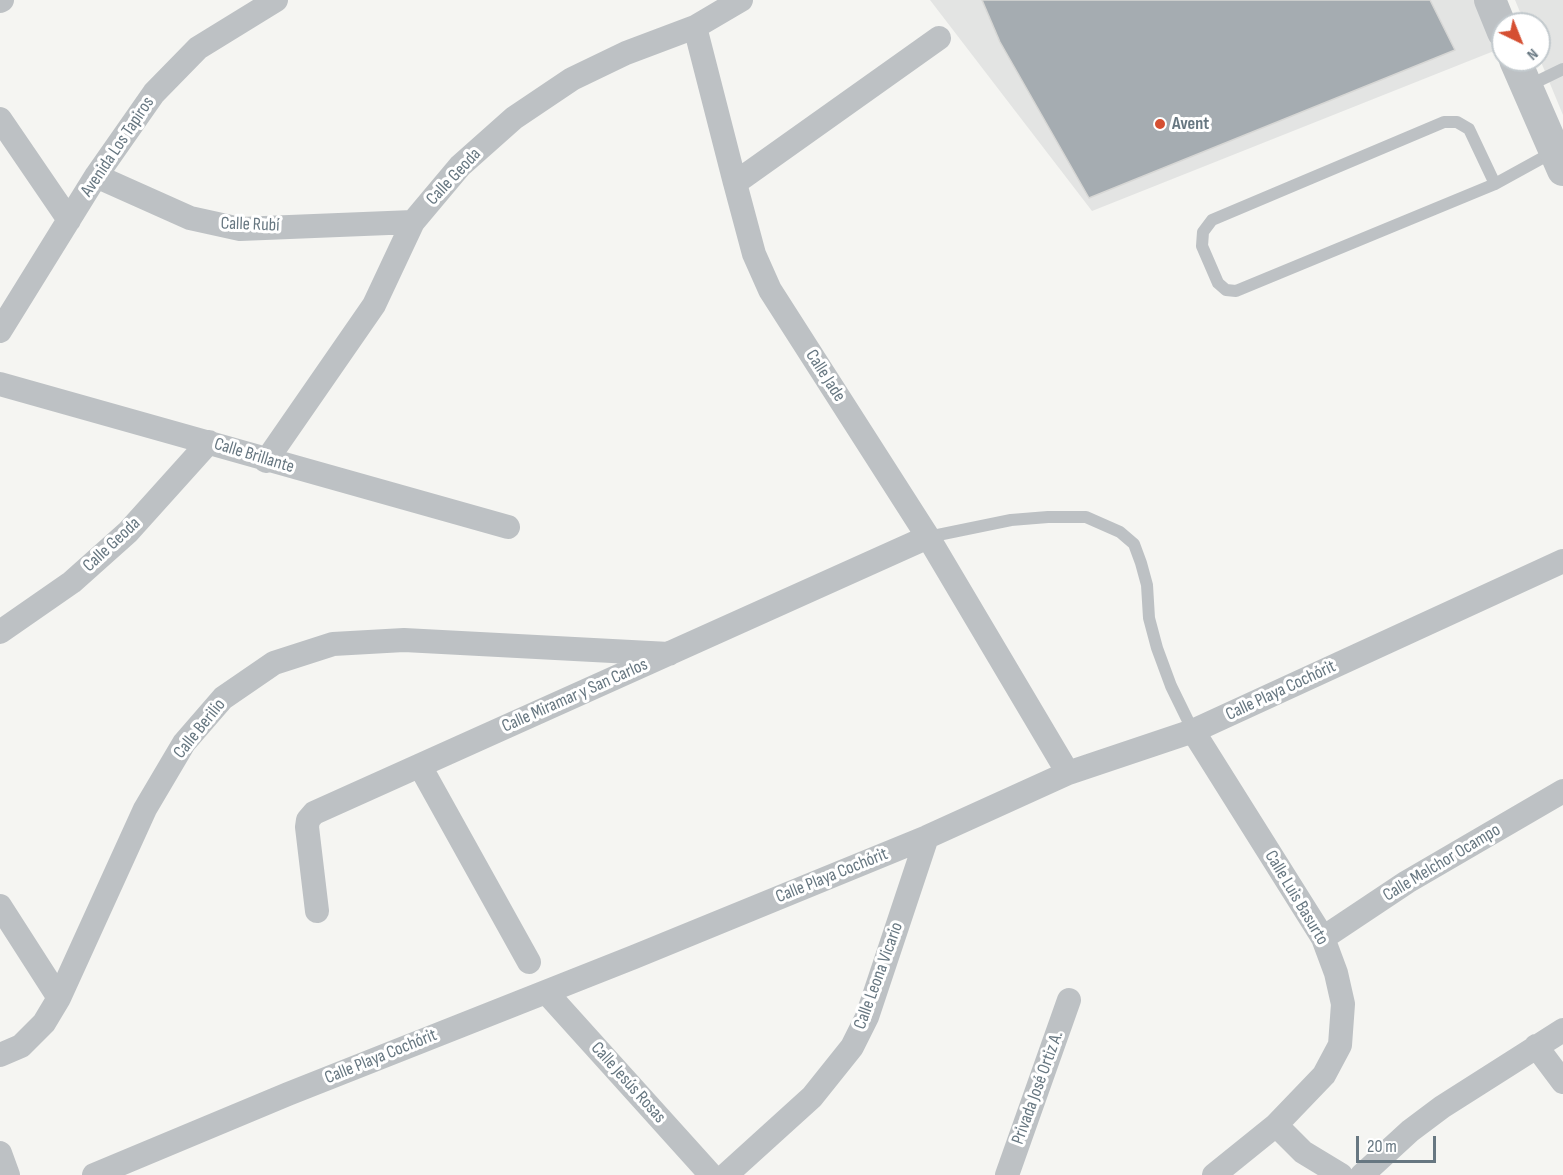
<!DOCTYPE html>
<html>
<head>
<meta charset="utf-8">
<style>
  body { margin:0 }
  #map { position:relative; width:1563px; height:1175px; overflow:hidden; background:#f5f5f2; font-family:"Sofia Sans Condensed",sans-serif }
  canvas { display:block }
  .north { position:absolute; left:1491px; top:12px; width:60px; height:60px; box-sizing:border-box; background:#fff; border:2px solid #c2c9cd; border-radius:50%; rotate:137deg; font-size:16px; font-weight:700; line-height:24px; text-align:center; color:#677781 }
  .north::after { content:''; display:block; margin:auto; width:21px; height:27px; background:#d54f32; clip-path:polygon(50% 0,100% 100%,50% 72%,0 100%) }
  .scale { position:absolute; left:1356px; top:1136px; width:80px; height:27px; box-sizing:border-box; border:3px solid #677781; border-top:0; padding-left:8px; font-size:18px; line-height:21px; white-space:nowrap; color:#677781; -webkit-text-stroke:4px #fff; paint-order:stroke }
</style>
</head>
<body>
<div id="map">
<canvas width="1563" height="1175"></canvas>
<div class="north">N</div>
<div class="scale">20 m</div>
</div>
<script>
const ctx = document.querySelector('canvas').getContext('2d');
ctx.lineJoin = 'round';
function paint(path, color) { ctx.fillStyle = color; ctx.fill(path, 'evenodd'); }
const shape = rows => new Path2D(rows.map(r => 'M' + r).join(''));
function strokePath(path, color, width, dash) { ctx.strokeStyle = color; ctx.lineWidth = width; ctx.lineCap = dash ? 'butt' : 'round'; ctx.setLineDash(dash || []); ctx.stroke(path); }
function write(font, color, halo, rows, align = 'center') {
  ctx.font = font + ' "Sofia Sans Condensed",sans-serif'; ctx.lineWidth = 6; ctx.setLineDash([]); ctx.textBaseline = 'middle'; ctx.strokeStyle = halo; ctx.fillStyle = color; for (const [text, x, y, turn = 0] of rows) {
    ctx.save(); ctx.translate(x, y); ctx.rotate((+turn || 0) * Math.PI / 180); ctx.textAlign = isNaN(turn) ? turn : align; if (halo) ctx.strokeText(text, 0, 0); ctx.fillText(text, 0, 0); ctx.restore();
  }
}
const built = shape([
  [930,0,1483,0,1494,51,1092,211],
  [1515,0,1563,0,1563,115,1539,57,1539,24,1525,24]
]);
const building = shape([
  [982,0,1430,0,1455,50,1089,198,1000,42,982,0]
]);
const service = shape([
  [1528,86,1563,69],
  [1495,184,1469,129,1457,122,1444,122,1212,220,1203,232,1202,246,1218,283,1226,290,1236,291,1495,184,1555,151],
  [928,537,1011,520,1048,517,1086,517,1120,532,1134,544,1141,563,1147,585,1149,618,1157,648,1171,686,1193,731]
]);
const minor = shape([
  [0,1,2,0],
  [695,27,735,183],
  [939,38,735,183,754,254,770,290,928,537,1068,773],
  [0,119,69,220],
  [96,176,190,218,240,229,413,222],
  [0,331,96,176,154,93,198,48,276,0],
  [0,384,508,527],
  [266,461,374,305,413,222,460,166,514,118,572,79,626,53,695,27,741,0],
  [0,632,72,582,128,532,209,442],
  [1193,731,1323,938,1336,973,1343,1004,1340,1045,1324,1075,1276,1125,1214,1175],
  [420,766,529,962],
  [0,906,59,998],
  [317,911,307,827,308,820,314,813,928,537],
  [1323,938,1407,882,1563,791],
  [546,992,711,1175],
  [1536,1046,1563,1082],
  [0,1055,21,1046,44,1023,59,998,145,809,184,743,223,698,274,663,333,644,404,640,669,654],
  [1276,1125,1303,1152,1341,1175],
  [0,1153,8,1175],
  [94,1175,288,1094,634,957,927,837,1068,773,1193,731,1563,561],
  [726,1175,812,1097,852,1047,867,1017,927,837],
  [1007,1175,1069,1000],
  [1362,1175,1410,1131,1442,1107,1563,1030]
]);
const tertiary = shape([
  [1490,0,1503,32],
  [1515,60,1563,170]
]);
const markers = [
  [1160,124,6,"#d54f32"]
];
const poiNames = [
  ["Avent",1172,124]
];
const streetNames = [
  ["Avenida Los Tapiros",118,147,-56],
  ["Calle Geoda",454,177,-47],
  ["Calle Rubí",250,225,2],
  ["Calle Jade",825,376,57],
  ["Calle Brillante",254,456,17],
  ["Calle Geoda",112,545,-43],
  ["Calle Playa Cochórit",1281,691,-25],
  ["Calle Miramar y San Carlos",575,696,-24],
  ["Calle Berilio",200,729,-51],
  ["Calle Melchor Ocampo",1442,863,-31],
  ["Calle Playa Cochórit",832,876,-22],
  ["Calle Luis Basurto",1296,898,59],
  ["Calle Leona Vicario",879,976,-70],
  ["Calle Playa Cochórit",381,1057,-22],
  ["Calle Jesús Rosas",628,1083,48],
  ["Privada José Ortiz A.",1038,1088,-70]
];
paint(built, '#e3e4e3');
paint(building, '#a5acb1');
strokePath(building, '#d7d7d5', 1.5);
strokePath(service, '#bdc1c4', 12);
strokePath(minor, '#bdc1c4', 24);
strokePath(tertiary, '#bdc1c4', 32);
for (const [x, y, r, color] of markers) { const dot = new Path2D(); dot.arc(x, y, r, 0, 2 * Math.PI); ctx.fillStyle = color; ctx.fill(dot); strokePath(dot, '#fff', 2); }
write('bold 18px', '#677781', '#fff', poiNames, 'left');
write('18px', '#677781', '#fff', streetNames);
</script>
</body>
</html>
